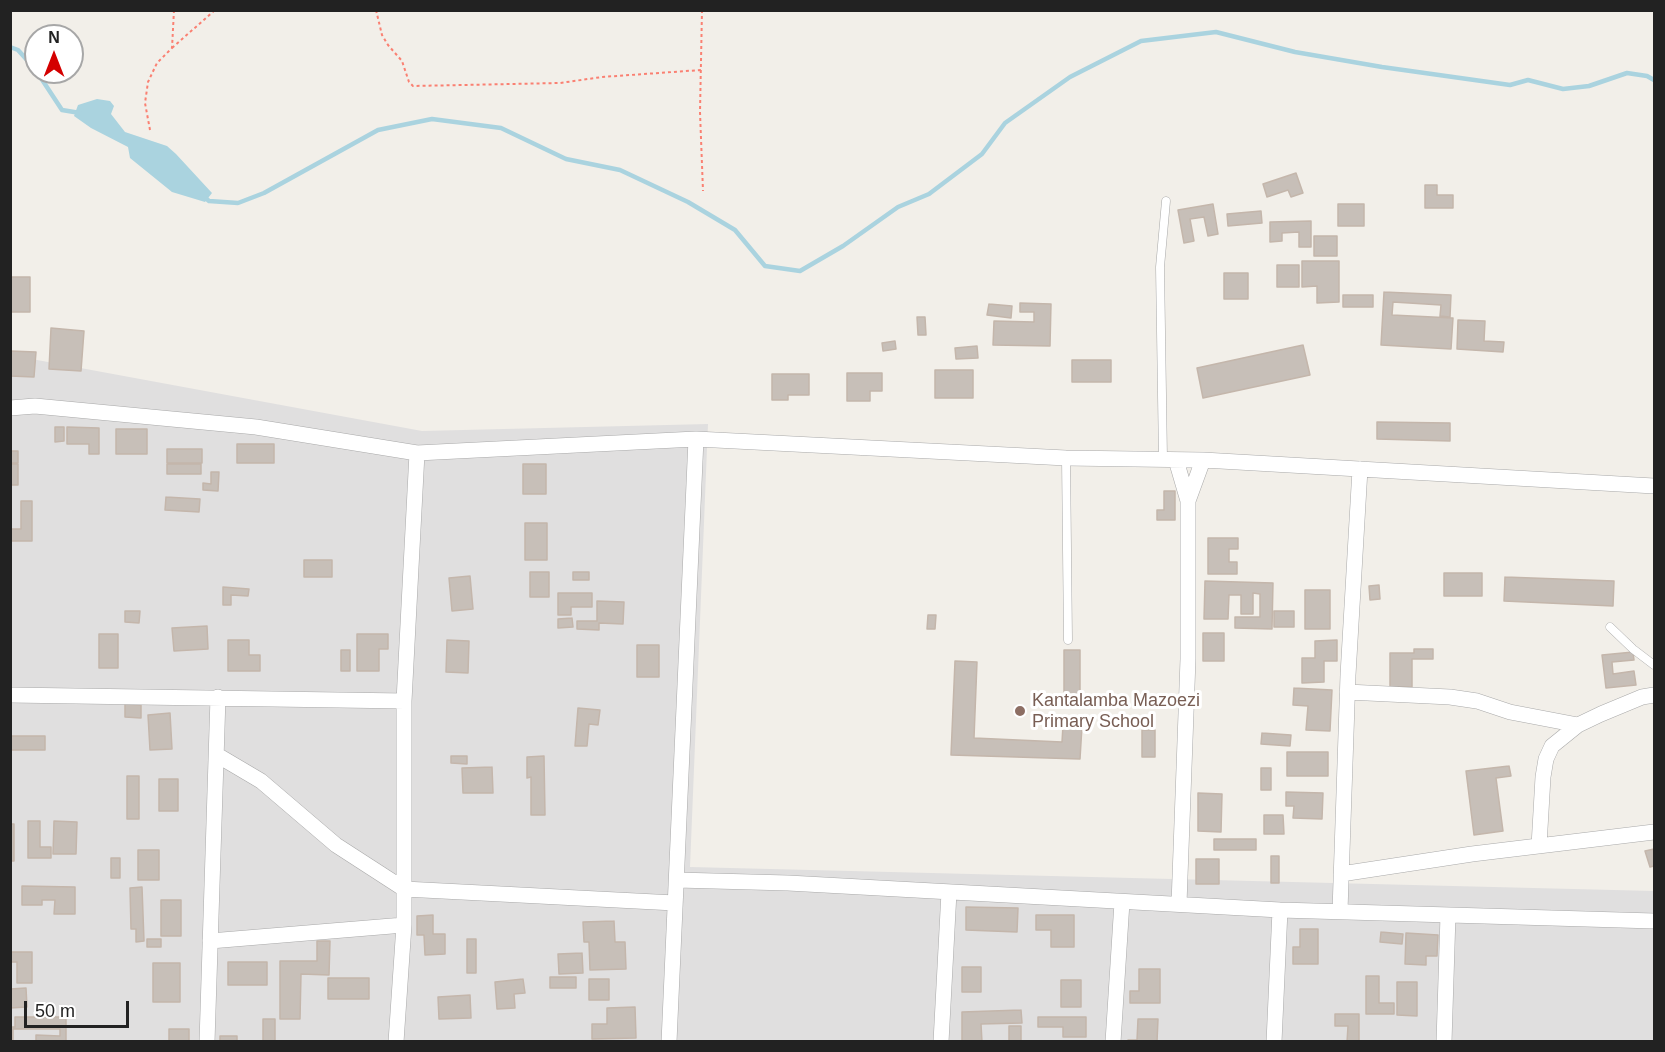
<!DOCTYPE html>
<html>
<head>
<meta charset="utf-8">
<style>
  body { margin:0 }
  #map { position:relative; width:1665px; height:1052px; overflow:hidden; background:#f2efe9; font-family:Arial,sans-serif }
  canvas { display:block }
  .frame { position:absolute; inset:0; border:12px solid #222; pointer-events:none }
  .north { position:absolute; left:24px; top:24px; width:60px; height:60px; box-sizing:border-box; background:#fff; border:2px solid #a7a7a7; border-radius:50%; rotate:0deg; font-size:16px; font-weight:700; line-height:24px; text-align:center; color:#222 }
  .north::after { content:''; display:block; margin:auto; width:21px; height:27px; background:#d40000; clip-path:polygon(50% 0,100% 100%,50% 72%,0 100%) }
  .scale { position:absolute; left:24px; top:1001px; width:105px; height:27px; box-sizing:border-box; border:3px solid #222; border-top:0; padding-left:8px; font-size:18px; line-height:21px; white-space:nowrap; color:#222; -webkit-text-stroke:4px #fff; paint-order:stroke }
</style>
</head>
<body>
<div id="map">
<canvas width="1665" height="1052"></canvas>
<div class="frame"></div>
<div class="north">N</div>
<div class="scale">50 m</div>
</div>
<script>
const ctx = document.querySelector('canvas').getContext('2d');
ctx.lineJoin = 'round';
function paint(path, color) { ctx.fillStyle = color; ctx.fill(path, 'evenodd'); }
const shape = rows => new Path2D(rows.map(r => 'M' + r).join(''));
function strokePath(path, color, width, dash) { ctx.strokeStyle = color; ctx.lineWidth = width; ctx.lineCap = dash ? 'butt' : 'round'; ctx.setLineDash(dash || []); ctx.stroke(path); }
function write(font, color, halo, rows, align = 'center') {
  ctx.font = font + ' Arial,sans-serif'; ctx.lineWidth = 6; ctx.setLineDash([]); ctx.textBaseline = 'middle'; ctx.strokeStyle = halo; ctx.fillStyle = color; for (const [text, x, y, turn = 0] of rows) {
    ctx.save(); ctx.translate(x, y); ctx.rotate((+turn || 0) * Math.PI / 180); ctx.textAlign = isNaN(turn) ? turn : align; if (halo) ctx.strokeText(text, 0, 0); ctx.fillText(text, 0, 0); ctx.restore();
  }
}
const residential = shape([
  [10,355,422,431,708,424,690,867,1654,891,1654,1041,11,1041]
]);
const water = shape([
  [97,99,110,101,114,106,111,114,125,132,167,146,176,154,212,193,205,202,172,192,130,158,128,147,91,128,74,116,78,105]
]);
const stream = shape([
  [10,47,18,50,36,70],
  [37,72,62,110,80,113],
  [202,195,209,201,238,203,264,193,378,130,432,119,501,128,566,159,620,170,688,202,735,230,765,266,800,271,843,246,898,207,929,194,982,154,1005,123,1070,77,1141,41,1216,32,1295,52,1382,67,1510,85,1528,80,1563,89,1589,86,1627,73,1647,76,1654,80]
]);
const building = shape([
  [1296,173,1303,193,1291,197,1288,190,1267,197,1263,184,1296,173],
  [1425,185,1437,185,1437,195,1453,195,1453,208,1425,208,1425,185],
  [1213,204,1218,234,1208,236,1204,217,1190,219,1194,241,1184,243,1178,210,1213,204],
  [1338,204,1364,204,1364,226,1338,226,1338,204],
  [1261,211,1262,223,1228,226,1227,214,1261,211],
  [1311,221,1311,247,1299,247,1299,232,1282,233,1282,241,1270,242,1270,222,1311,221],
  [1314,236,1337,236,1337,256,1314,256,1314,236],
  [1302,261,1339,261,1339,302,1317,303,1317,286,1302,287,1302,261],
  [1277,265,1299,265,1299,287,1277,287,1277,265],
  [1224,273,1248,273,1248,299,1224,299,1224,273],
  [10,277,30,277,30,312,10,312,10,277],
  [1384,292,1451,295,1450,317,1440,316,1441,305,1393,302,1392,315,1453,318,1451,349,1381,345,1384,292],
  [1343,295,1373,295,1373,307,1343,307,1343,295],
  [1020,303,1051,304,1050,346,993,345,994,321,1034,322,1034,312,1020,312,1020,303],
  [989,304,1012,306,1011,318,987,315,989,304],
  [917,317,925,317,926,335,918,335,917,317],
  [1458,320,1485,321,1484,341,1504,342,1503,352,1457,349,1458,320],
  [51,328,84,331,81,371,49,369,51,328],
  [895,341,896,349,883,351,882,343,895,341],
  [1303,345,1310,375,1203,398,1197,368,1303,345],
  [977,346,978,358,956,359,955,348,977,346],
  [10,351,36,352,34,377,10,376,10,351],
  [1072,360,1111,360,1111,382,1072,382,1072,360],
  [935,370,973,370,973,398,935,398,935,370],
  [847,373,882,373,882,391,870,391,870,401,847,401,847,373],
  [772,374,809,374,809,395,788,395,788,400,772,400,772,374],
  [1377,422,1450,423,1450,441,1377,439,1377,422],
  [55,427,64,427,64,441,55,442,55,427],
  [67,427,99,428,99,454,89,454,89,444,67,444,67,427],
  [116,429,147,429,147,454,116,454,116,429],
  [237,444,274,444,274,463,237,463,237,444],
  [167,449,202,449,202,463,167,463,167,449],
  [10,451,18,451,18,463,10,463,10,451],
  [10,464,18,464,18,485,10,485,10,464],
  [167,464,201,464,201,474,167,474,167,464],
  [523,464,546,464,546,494,523,494,523,464],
  [211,472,219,472,218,491,203,490,203,483,211,484,211,472],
  [1164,491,1175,491,1175,520,1157,520,1157,510,1164,510,1164,491],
  [166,497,200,499,199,512,165,510,166,497],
  [21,501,32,501,32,541,10,541,10,529,21,529,21,501],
  [525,523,547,523,547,560,525,560,525,523],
  [1208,538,1238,538,1238,549,1229,549,1229,562,1237,562,1237,574,1208,574,1208,538],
  [304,560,332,560,332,577,304,577,304,560],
  [530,572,549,572,549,597,530,597,530,572],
  [573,572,589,572,589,580,573,580,573,572],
  [1444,573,1482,573,1482,596,1444,596,1444,573],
  [470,576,473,609,452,611,449,578,470,576],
  [1505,577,1614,581,1613,606,1504,601,1505,577],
  [1205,581,1273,583,1272,629,1235,628,1235,617,1260,617,1260,594,1253,593,1253,614,1241,614,1241,595,1229,595,1228,619,1204,619,1205,581],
  [1379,585,1380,599,1370,600,1369,586,1379,585],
  [223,587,249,589,248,596,231,595,231,605,223,605,223,587],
  [1305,590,1330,590,1330,629,1305,629,1305,590],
  [558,593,592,593,592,607,571,607,571,615,558,615,558,593],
  [597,601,624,602,623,624,599,623,599,630,577,629,577,621,597,621,597,601],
  [125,611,140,611,139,623,125,622,125,611],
  [1274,611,1294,611,1294,627,1274,627,1274,611],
  [928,615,936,615,935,629,927,629,928,615],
  [572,618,573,627,558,628,558,619,572,618],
  [207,626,208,649,174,651,172,628,207,626],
  [1203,633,1224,633,1224,661,1203,661,1203,633],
  [99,634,118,634,118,668,99,668,99,634],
  [357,634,388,634,388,649,379,649,379,671,357,671,357,634],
  [228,640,249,640,249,655,260,655,260,671,228,671,228,640],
  [447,640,469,641,468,673,446,672,447,640],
  [1337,640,1337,661,1324,661,1324,682,1302,683,1302,658,1315,658,1315,641,1337,640],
  [637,645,659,645,659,677,637,677,637,645],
  [1414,649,1433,649,1433,659,1412,659,1412,687,1390,687,1390,653,1414,653,1414,649],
  [341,650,350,650,350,671,341,671,341,650],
  [1064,650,1080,650,1080,707,1064,707,1064,650],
  [1633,652,1634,660,1612,662,1613,674,1634,671,1636,685,1606,688,1602,655,1633,652],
  [955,661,977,662,974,738,1062,742,1063,725,1082,726,1080,759,951,755,955,661],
  [1294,688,1332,690,1330,731,1306,730,1308,706,1293,705,1294,688],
  [125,704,141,705,141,718,125,717,125,704],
  [578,708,600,710,598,725,589,724,587,746,575,746,578,708],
  [170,713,172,749,150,750,148,715,170,713],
  [1142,730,1155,730,1155,757,1142,757,1142,730],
  [1262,733,1291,735,1290,746,1261,744,1262,733],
  [10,736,45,736,45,750,10,750,10,736],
  [1287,752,1328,752,1328,776,1287,776,1287,752],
  [451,756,467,756,467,764,451,763,451,756],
  [544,756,545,815,531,815,531,777,527,778,527,757,544,756],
  [1509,766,1511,776,1496,778,1503,831,1474,835,1466,771,1509,766],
  [492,767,493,793,463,793,462,768,492,767],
  [1261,768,1271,768,1271,790,1261,790,1261,768],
  [127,776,139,776,139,819,127,819,127,776],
  [159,779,178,779,178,811,159,811,159,779],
  [1286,792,1323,793,1322,819,1293,818,1294,806,1286,806,1286,792],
  [1198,793,1222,794,1221,832,1198,831,1198,793],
  [1264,815,1283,815,1284,834,1264,834,1264,815],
  [28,821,40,821,40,847,51,847,51,858,28,858,28,821],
  [54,821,77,822,76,854,53,854,54,821],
  [10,824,14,824,14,861,10,861,10,824],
  [1214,839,1256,839,1256,850,1214,850,1214,839],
  [1654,849,1654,866,1650,867,1645,851,1654,849],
  [138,850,159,850,159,880,138,880,138,850],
  [1271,856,1279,856,1279,883,1271,883,1271,856],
  [111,858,120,858,120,878,111,878,111,858],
  [1196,859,1219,859,1219,884,1196,884,1196,859],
  [22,886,75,887,75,914,54,914,55,900,42,900,42,905,22,905,22,886],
  [142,887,144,941,136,942,136,929,131,929,130,888,142,887],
  [161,900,181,900,181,936,161,936,161,900],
  [966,907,1018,908,1017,932,966,930,966,907],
  [433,915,433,934,445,934,445,954,425,955,424,935,417,935,417,916,433,915],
  [1036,915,1074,915,1074,947,1051,947,1051,930,1036,930,1036,915],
  [614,921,615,942,625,942,626,969,590,970,589,942,584,942,583,922,614,921],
  [1300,929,1318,929,1318,964,1293,964,1293,947,1300,947,1300,929],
  [1381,932,1403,934,1402,944,1380,942,1381,932],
  [1406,933,1438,935,1437,956,1426,956,1426,965,1405,964,1406,933],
  [147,939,161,939,161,947,147,947,147,939],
  [467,939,476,939,476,973,467,973,467,939],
  [317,941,330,941,329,975,301,974,300,1019,280,1019,280,961,317,961,317,941],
  [10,952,32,952,32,983,17,983,17,962,10,962,10,952],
  [582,953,583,973,559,974,558,954,582,953],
  [228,962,267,962,267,985,228,985,228,962],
  [153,963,180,963,180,1002,153,1002,153,963],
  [962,967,981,967,981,992,962,992,962,967],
  [1139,969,1160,969,1160,1003,1130,1003,1130,991,1139,991,1139,969],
  [1366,976,1379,976,1379,1003,1394,1003,1394,1014,1366,1014,1366,976],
  [550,977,576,977,576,988,550,988,550,977],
  [328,978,369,978,369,999,328,999,328,978],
  [523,979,525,993,514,994,515,1008,497,1009,495,982,523,979],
  [589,979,609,979,609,1000,589,1000,589,979],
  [1061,980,1081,980,1081,1007,1061,1007,1061,980],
  [1397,982,1417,982,1417,1016,1397,1015,1397,982],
  [26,988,27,1007,10,1008,10,989,26,988],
  [470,995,471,1018,439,1019,438,997,470,995],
  [635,1007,636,1038,592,1039,592,1024,607,1024,607,1008,635,1007],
  [1021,1010,1022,1023,981,1024,982,1042,962,1042,962,1012,1021,1010],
  [1335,1014,1359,1014,1359,1042,1347,1042,1348,1026,1335,1026,1335,1014],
  [15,1017,66,1017,66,1042,36,1042,36,1035,60,1036,60,1029,13,1029,13,1042,10,1042,10,1027,15,1027,15,1017],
  [1038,1017,1086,1017,1086,1037,1063,1037,1063,1027,1038,1027,1038,1017],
  [263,1019,275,1019,275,1042,263,1042,263,1019],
  [1138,1019,1158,1019,1157,1042,1128,1042,1128,1040,1137,1040,1138,1019],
  [1009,1026,1021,1026,1021,1042,1009,1042,1009,1026],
  [169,1029,189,1029,189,1042,169,1042,169,1029],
  [220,1036,237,1036,237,1042,220,1042,220,1036]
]);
const path = shape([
  [376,10,382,35,388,45,402,61,409,82,413,86,560,83,602,77,701,70],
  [702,10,700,112,703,191],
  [172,48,215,10],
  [150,130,145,103,148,82,157,63,172,48,174,10]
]);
const service = shape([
  [1066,458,1068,640],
  [1163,459,1160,267,1166,201],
  [1610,627,1633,649,1654,665]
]);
const minor = shape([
  [10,408,35,406,256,427,417,453,696,439,1066,458,1203,460,1654,486],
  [1176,460,1188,501],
  [1347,692,1450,697,1477,701,1510,712,1578,725],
  [10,695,404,701],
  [217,755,261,781,336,845,404,889,675,903],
  [1539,846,1543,777,1546,759,1552,746,1578,725,1601,714,1642,697,1654,695],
  [1341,874,1472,854,1654,832],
  [677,880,788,883,1280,910,1654,921],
  [1179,904,1188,659,1188,501,1203,460],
  [1340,911,1348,675,1360,469],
  [210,941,404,925],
  [207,1042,218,697],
  [396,1042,404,925,404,701,417,453],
  [669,1042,696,439],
  [941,1042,949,892],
  [1113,1042,1122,902],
  [1274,1042,1280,910],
  [1444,1042,1448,915]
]);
const markers = [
  [1020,711,6,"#8d6e63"]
];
const educationNames = [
  ["Kantalamba Mazoezi",1032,701],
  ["Primary School",1032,722]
];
paint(residential, '#e0dfdf');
paint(water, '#aad3df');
strokePath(stream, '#aad3df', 4.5);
paint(building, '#c7bfb8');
strokePath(building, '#c4b6ab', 1.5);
strokePath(service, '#a9a9a9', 9);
strokePath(minor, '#a9a9a9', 16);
strokePath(path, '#fa8072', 2, [3, 3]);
strokePath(service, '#fff', 8);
strokePath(minor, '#fff', 15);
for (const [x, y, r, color] of markers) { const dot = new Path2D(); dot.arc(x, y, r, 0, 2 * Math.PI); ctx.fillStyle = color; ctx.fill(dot); strokePath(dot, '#fff', 2); }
write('18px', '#785e54', '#fff', educationNames, 'left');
</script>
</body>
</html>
